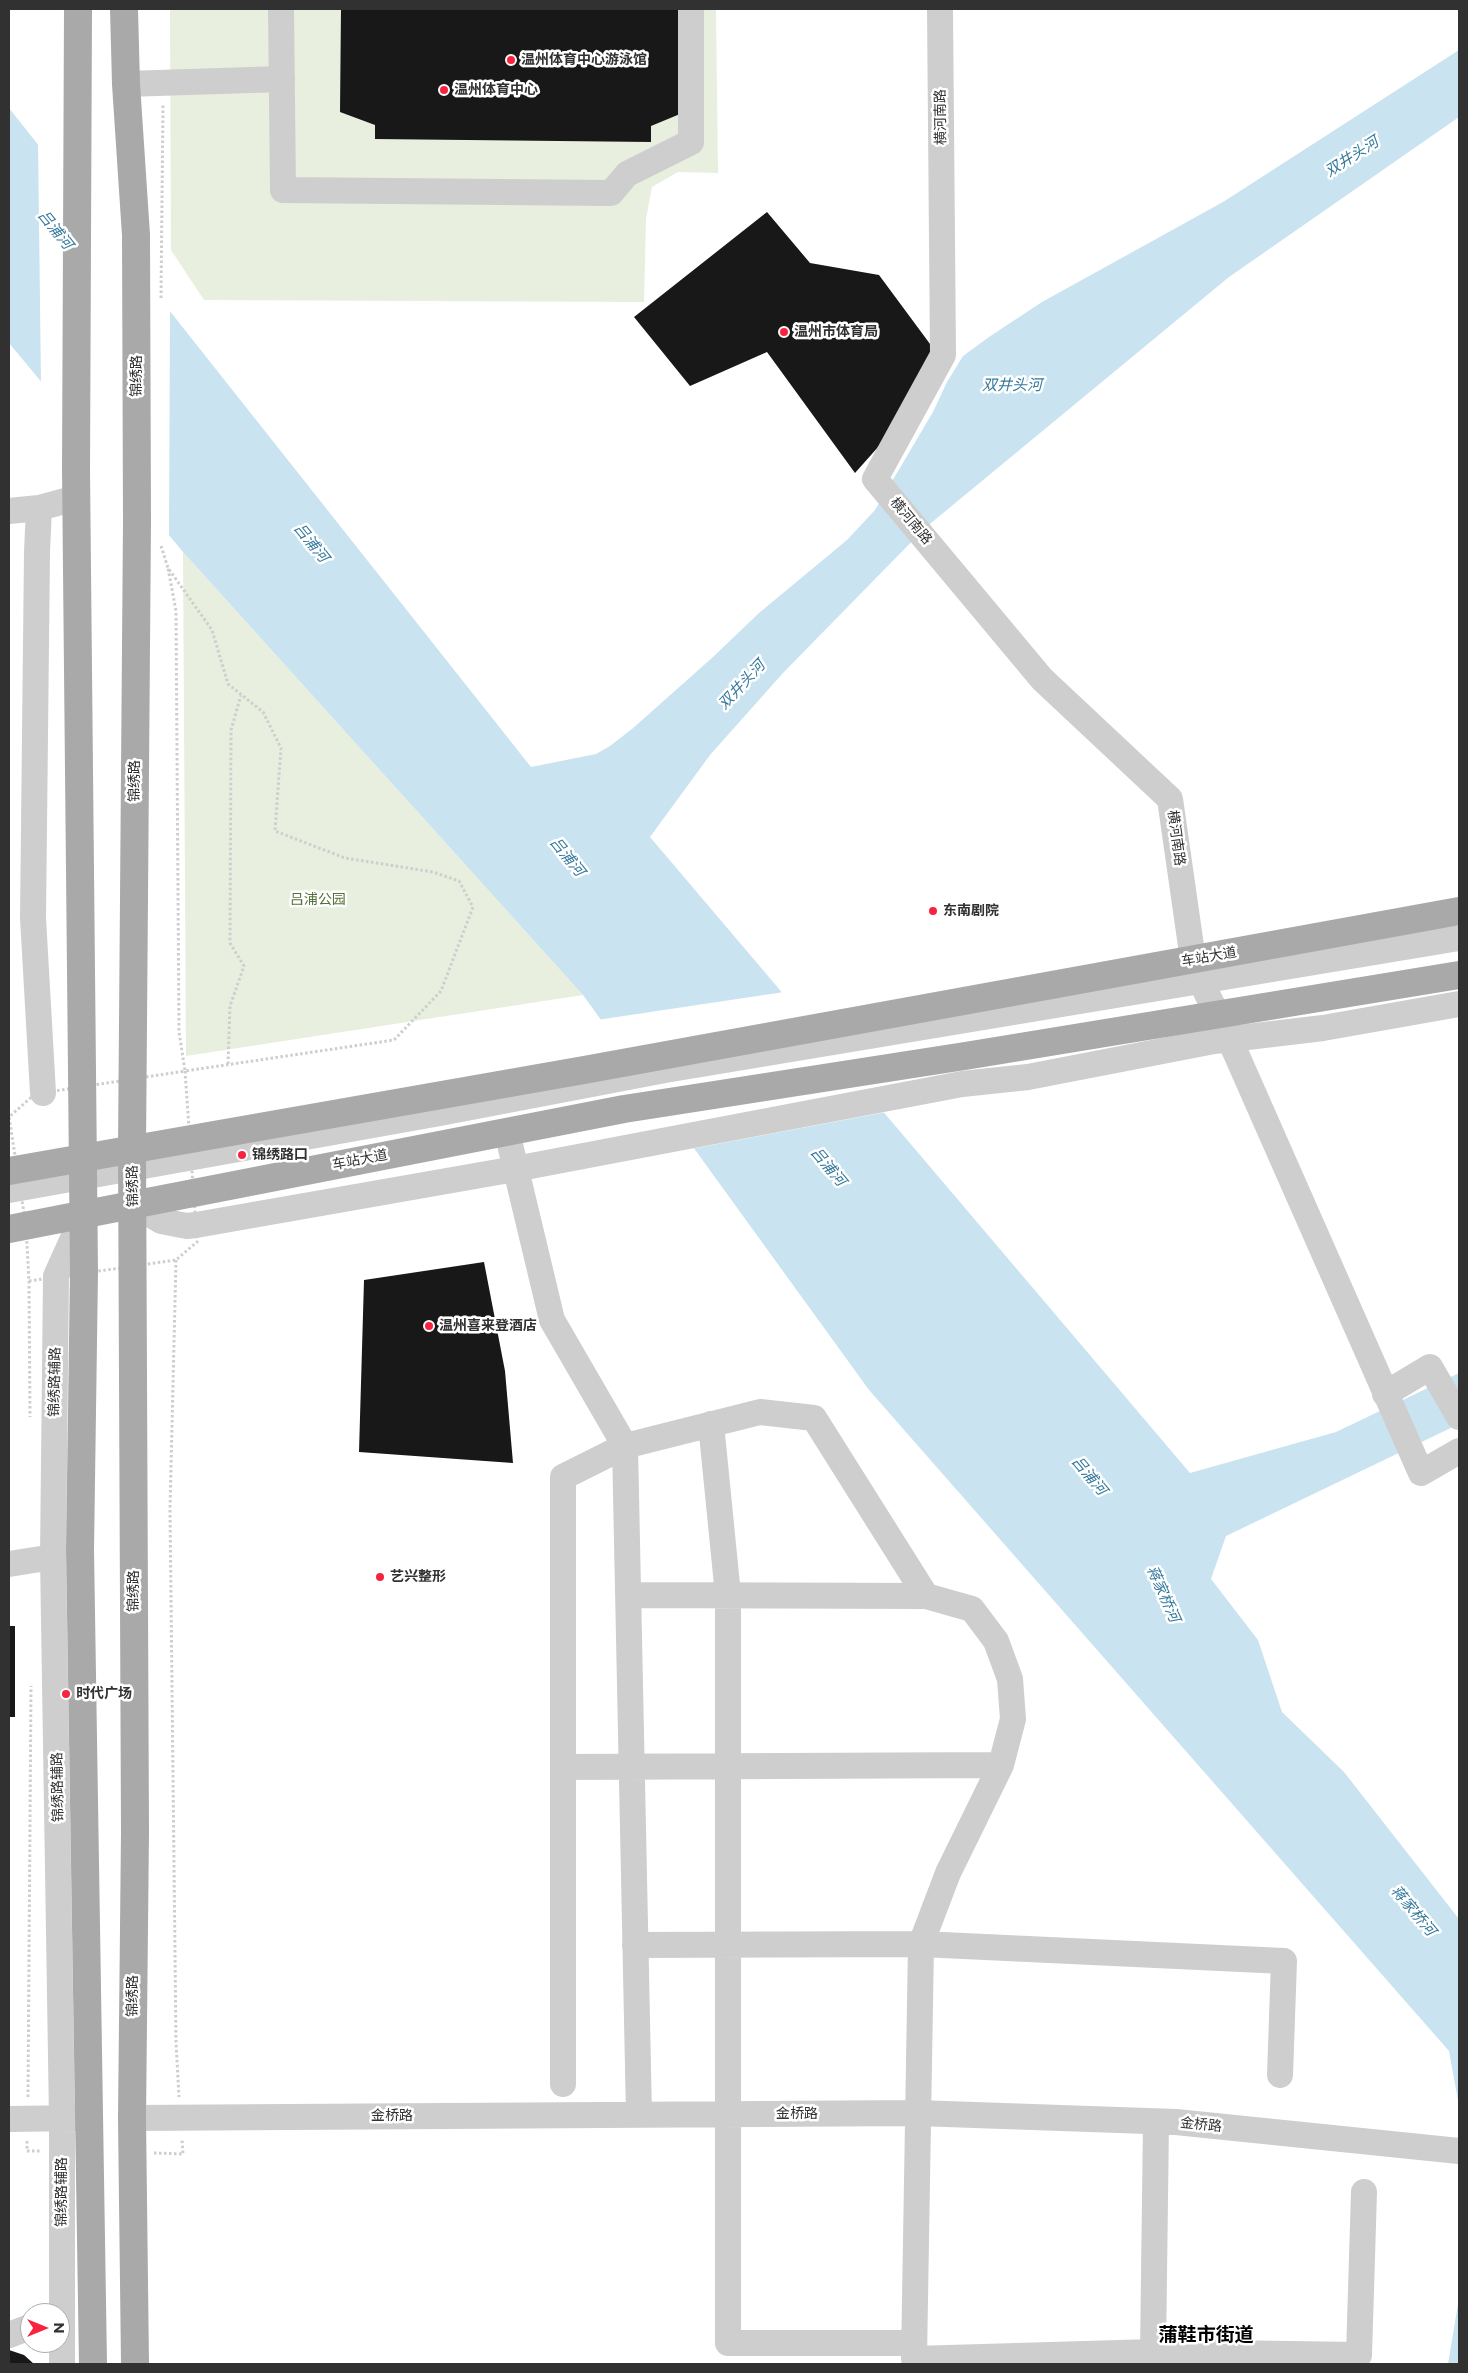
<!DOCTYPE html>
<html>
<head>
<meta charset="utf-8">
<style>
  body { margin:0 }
  #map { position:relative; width:1468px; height:2373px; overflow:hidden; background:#fff; font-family:Montserrat,sans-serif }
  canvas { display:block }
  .frame { position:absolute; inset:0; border:10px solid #313131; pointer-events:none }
  .north { position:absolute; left:20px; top:2303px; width:50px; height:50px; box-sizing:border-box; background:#fff; border:1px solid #adadad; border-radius:50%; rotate:90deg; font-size:14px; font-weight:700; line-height:20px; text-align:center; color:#313131 }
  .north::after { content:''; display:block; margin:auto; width:18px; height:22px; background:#f7243f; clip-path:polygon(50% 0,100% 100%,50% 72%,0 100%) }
</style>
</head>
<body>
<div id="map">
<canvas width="1468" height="2373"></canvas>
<div class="frame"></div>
<div class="north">N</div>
</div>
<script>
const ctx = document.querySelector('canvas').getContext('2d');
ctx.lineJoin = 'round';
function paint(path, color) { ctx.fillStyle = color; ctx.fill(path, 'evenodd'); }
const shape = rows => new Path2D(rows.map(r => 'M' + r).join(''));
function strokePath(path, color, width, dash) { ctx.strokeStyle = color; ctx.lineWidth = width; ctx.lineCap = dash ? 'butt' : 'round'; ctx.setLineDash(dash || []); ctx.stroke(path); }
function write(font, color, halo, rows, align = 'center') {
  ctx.font = font + ' Montserrat,"Noto Sans SC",sans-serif'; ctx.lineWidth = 5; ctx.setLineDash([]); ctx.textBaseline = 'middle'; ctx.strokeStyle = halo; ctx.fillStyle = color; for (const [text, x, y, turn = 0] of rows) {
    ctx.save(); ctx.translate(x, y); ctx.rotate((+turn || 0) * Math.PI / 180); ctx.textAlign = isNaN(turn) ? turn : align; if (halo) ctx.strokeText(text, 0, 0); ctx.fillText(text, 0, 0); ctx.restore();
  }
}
const green = shape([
  [170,9,716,9,718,173,678,172,652,187,646,219,644,302,204,300,171,250],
  [183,552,583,995,186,1056]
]);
const water = shape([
  [1459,50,1459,117,1229,277,925,528,783,673,710,755,650,837,1190,1473,1336,1432,1459,1373,1459,1424,1226,1536,1211,1579,1258,1640,1282,1712,1344,1772,1459,1919,1459,2106,1449,2051,869,1390,583,995,183,552,9,343,9,108,531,767,596,754,610,746,632,729,713,657,759,613,847,540,875,510,933,412,947,382,963,356,989,337,1042,302,1223,202],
  [1459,2298,1459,2364,1448,2364]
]);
const pier = shape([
  [38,141,170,308,169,538,41,385],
  [784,992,886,1112,691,1149,597,1020]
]);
const building = shape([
  [341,9,681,9,680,114,651,126,651,142,375,139,375,125,340,112],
  [767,212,810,263,879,275,933,348,895,428,855,473,767,352,690,386,634,317],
  [484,1262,505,1371,513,1463,359,1452,364,1280],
  [9,1626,15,1626,15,1717,9,1717],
  [9,2350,24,2355,34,2364,9,2364]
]);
const path = shape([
  [161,298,163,104],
  [161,546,168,568,212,630,228,684,263,712,281,748,275,831,345,858,433,872,459,881,473,907,441,991,394,1040,185,1071,179,1032,176,611,168,568],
  [228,1064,230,1006,244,966,230,943,231,730,241,695],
  [185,1071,197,1242,176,1260,29,1281,26,1226,9,1117,35,1094,185,1071],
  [176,1260,170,1509,176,2042,179,2097],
  [29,1281,30,1417],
  [28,2097,31,1686],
  [27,2141,27,2151,40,2151],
  [154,2153,183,2154,182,2140]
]);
const minor = shape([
  [281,9,283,190,611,193,627,174,691,142,691,9],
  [940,9,943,355,875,479,1042,679,1170,799,1193,960,1207,994,1230,1040,1421,1473,1459,1451],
  [126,84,282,79],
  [9,511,39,508],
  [43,1093,33,918,37,552,39,508,76,498],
  [507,1132,552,1320,625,1446,639,2115],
  [9,1190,440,1113,665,1070,1459,938],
  [133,1204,161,1221,187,1226,196,1225,515,1169,962,1084,1028,1077,1214,1041,1323,1028,1459,1004],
  [1385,1394,1430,1367,1459,1417],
  [711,1424,728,1595,728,2343,914,2343],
  [9,1564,53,1557],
  [628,1595,926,1596],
  [563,1767,1001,1765],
  [635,1945,921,1944,1284,1961,1280,2075],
  [563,2084,563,1477,625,1446,760,1412,814,1418,926,1596,972,1609,996,1641,1010,1679,1013,1719,1001,1765,948,1873,921,1944,914,2359,1153,2352,1156,2122],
  [132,2118,917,2113,1176,2122,1459,2151],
  [9,2119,80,2118],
  [9,2335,30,2327],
  [1153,2352,1359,2355,1364,2192],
  [62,2364,62,2119,53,1557,56,1276,83,1216]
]);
const major = shape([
  [78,9,76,469,84,1272,80,1550,93,2364],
  [124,9,126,84,136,235,137,521,132,1148,135,1832,132,2118,135,2364],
  [9,1171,584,1070,1459,911],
  [9,1229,624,1109,965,1056,1459,975]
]);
const markers = [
  [511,60,5,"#f7243f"],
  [444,90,5,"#f7243f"],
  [784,332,5,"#f7243f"],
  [933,911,5,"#f7243f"],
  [242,1155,5,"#f7243f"],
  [429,1326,5,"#f7243f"],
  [380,1577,5,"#f7243f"],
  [66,1694,5,"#f7243f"]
];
const poiNames = [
  ["温州体育中心游泳馆",521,60],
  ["温州体育中心",454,90],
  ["温州市体育局",794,332],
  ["东南剧院",943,911],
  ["锦绣路口",252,1155],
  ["温州喜来登酒店",439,1326],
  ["艺兴整形",390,1577],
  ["时代广场",76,1694]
];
const streetNames = [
  ["横河南路",941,117,-91],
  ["锦绣路",137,376,-90],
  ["横河南路",911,521,50],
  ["锦绣路",135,781,-90],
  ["横河南路",1176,838,82],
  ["车站大道",1209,957,-10],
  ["车站大道",360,1160,-11],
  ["锦绣路",133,1186,-91],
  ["锦绣路辅路",55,1382,-89],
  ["锦绣路",134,1591,-90],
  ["锦绣路辅路",58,1787,-91],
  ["锦绣路",133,1996,-90],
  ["金桥路",797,2114],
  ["金桥路",392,2116],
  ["金桥路",1201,2125,6],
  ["锦绣路辅路",62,2192,-90]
];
const parkNames = [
  ["吕浦公园",318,900]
];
const waterNames = [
  ["双井头河",1352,157,-33],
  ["吕浦河",55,230,51],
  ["双井头河",1012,386],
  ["吕浦河",311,543,51],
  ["双井头河",742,685,-47],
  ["吕浦河",567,857,51],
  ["吕浦河",828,1167,50],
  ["吕浦河",1089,1476,50],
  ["蒋家桥河",1163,1594,66],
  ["蒋家桥河",1413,1911,50]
];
const districtNames = [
  ["蒲鞋市街道",1206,2335]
];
paint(green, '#e8efde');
paint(water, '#c9e3f0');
paint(pier, '#fff');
paint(building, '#181818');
strokePath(path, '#cecece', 3, [2.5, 2.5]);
strokePath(minor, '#cecece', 26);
strokePath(major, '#a9a9a9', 28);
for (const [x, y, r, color] of markers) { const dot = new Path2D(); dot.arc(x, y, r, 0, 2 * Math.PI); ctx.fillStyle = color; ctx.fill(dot); strokePath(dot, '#fff', 2); }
write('bold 14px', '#313131', '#fff', poiNames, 'left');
write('14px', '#313131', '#fff', streetNames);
write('14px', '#577239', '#fff', parkNames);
write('italic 15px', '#357a9d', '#fff', waterNames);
write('bold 19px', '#000', '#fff', districtNames);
</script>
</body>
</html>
